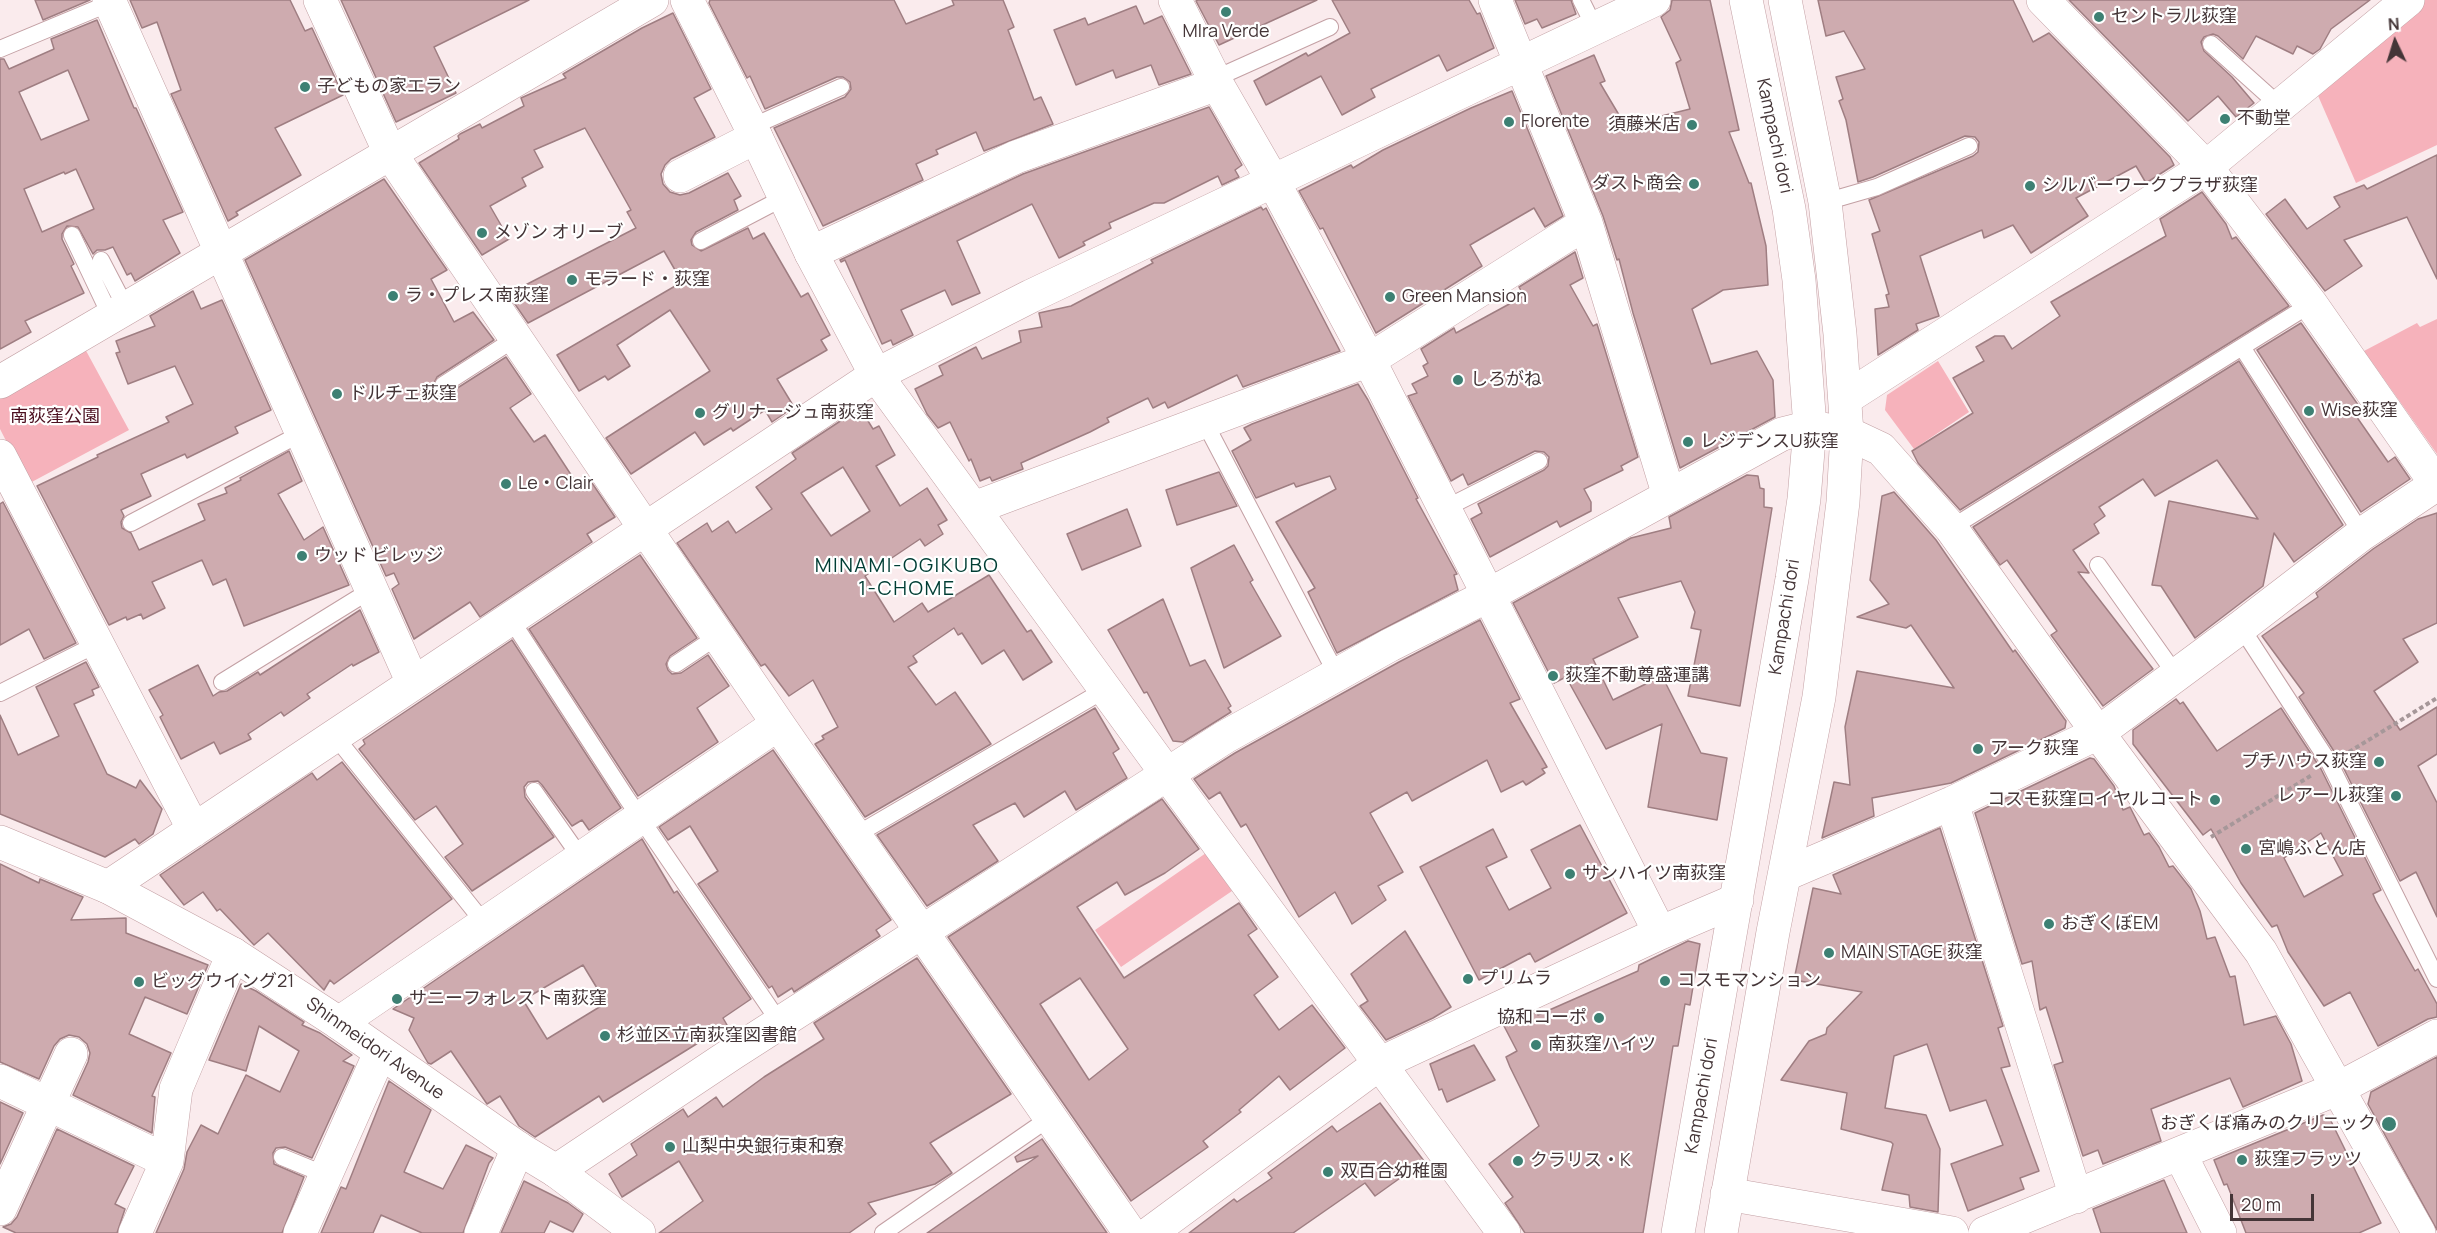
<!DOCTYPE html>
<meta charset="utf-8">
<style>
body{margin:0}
#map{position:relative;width:2437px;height:1233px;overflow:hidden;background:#faebed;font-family:Manrope,sans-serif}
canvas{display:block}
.north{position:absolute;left:2365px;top:12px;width:60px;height:60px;-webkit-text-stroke:4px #fff;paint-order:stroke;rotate:356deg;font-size:16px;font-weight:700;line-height:24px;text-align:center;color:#443537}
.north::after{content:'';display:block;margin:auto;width:21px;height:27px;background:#443537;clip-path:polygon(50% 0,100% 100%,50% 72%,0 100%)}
.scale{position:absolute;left:2230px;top:1194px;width:84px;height:27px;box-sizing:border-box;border:3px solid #443537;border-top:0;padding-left:8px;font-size:18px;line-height:21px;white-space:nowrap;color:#443537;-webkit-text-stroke:4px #fff;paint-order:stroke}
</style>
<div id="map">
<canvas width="2437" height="1233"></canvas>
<div class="north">N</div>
<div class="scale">20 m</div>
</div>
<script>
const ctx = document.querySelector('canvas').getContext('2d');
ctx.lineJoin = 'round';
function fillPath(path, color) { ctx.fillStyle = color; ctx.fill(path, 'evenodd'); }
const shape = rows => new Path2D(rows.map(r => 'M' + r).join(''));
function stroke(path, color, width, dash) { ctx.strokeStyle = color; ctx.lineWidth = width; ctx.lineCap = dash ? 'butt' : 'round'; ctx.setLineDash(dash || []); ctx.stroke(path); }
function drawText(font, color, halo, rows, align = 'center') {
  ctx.font = font + ' Manrope,"Noto Sans JP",sans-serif'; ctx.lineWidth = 4.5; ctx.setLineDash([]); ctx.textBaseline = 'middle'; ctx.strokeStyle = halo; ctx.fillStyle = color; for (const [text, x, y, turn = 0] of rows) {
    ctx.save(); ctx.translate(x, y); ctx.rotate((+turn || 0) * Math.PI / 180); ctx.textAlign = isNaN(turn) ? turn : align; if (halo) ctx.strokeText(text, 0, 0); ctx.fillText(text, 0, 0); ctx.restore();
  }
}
const green = shape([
 [2424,0,2437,0,2437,145,2356,183,2316,91],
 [2437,319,2437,454,2364,351,2417,323,2420,327],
 [84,347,129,430,28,484,0,429,0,393],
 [1938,361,1969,412,1914,449,1885,410,1887,395],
 [1206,853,1232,891,1121,967,1095,930]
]);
const building = shape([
 [35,0,90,0,43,20,35,0],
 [130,0,290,0,305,31,312,28,343,95,275,128,301,175,236,212,238,215,228,221,171,94,181,90,157,22,142,28,130,0],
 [341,0,529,0,434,47,456,93,396,122,341,0],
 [710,0,894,0,906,24,954,5,952,0,1003,0,1014,27,1008,30,1034,100,1041,97,1053,124,984,151,976,132,936,150,938,154,916,164,923,180,823,226,774,128,845,97,851,89,850,82,843,77,837,77,765,109,750,76,747,78,709,3,710,0],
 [1317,0,1219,45,1196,1,1198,0,1317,0],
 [1332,0,1469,0,1477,14,1480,13,1494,48,1447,71,1439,55,1371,89,1375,97,1342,115,1321,76,1266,105,1254,81,1306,53,1308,56,1350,33,1332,0],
 [1515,0,1571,0,1576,14,1542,28,1537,19,1525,24,1515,0],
 [1672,0,1710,0,1739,130,1729,132,1749,183,1751,183,1766,246,1768,285,1723,290,1692,309,1711,364,1757,351,1773,380,1775,417,1680,468,1633,313,1619,259,1617,260,1603,216,1546,76,1594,55,1605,81,1600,83,1625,125,1690,109,1676,63,1681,60,1661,17,1670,10,1672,0],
 [1818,0,2013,0,2033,42,2049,33,2170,157,2174,165,2146,183,2136,166,2076,198,2088,216,2031,253,2013,225,1984,238,1982,230,1920,256,1939,316,1916,324,1918,330,1878,355,1875,309,1889,307,1886,295,1889,294,1872,234,1880,231,1869,200,1973,156,1978,152,1979,142,1975,137,1965,136,1873,177,1858,182,1846,120,1839,101,1843,99,1836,77,1865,69,1844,31,1826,36,1818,0],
 [2069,0,2370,0,2331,29,2320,49,2313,54,2297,46,2293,54,2256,36,2243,59,2218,36,2213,34,2204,37,2201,42,2204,51,2232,77,2254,103,2236,117,2218,96,2188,121,2069,0],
 [1136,6,1144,24,1162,16,1191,74,1159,85,1151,65,1116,78,1113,70,1076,85,1054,30,1085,18,1088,25,1136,6],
 [673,13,711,89,694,98,715,137,671,159,665,165,661,174,663,184,670,192,680,195,689,193,728,173,741,196,734,200,738,210,696,232,691,240,692,245,701,251,748,228,753,239,764,233,801,297,808,293,830,335,821,340,827,350,777,379,794,407,772,422,765,410,733,431,731,428,704,445,695,432,631,474,606,438,710,371,670,310,617,345,630,366,608,380,605,376,579,391,557,355,682,282,664,251,528,323,508,294,636,228,627,212,631,210,585,128,534,150,543,167,522,178,526,186,490,206,509,239,482,255,419,163,459,139,458,136,460,134,480,124,482,128,524,106,521,98,566,78,563,74,642,28,673,13],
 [97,20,134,108,136,108,183,212,163,220,180,253,135,281,131,273,127,275,113,247,105,250,97,250,93,254,78,227,67,226,62,234,62,239,74,264,71,266,84,293,25,321,31,332,0,349,0,59,4,59,9,69,54,49,51,39,97,20],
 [68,70,89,120,41,140,19,92,68,70],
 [76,169,94,209,42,232,24,189,64,172,65,174,76,169],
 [1512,91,1563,216,1545,227,1534,208,1470,245,1482,266,1376,333,1323,228,1320,229,1299,191,1351,165,1353,168,1383,150,1471,108,1512,91],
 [1209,107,1242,165,1235,170,1239,177,1222,185,1218,176,1164,203,1154,203,1109,223,1111,228,1083,242,1085,245,1059,258,1032,204,957,241,980,293,952,305,945,290,901,310,913,335,893,345,891,340,882,344,845,260,841,262,840,260,1023,174,1209,107],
 [2437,155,2437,279,2407,217,2344,240,2362,266,2325,291,2266,214,2285,199,2307,229,2340,207,2334,197,2364,185,2367,189,2437,155],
 [384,179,447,270,431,279,454,322,473,312,494,340,437,377,433,385,435,391,443,395,448,394,506,357,531,394,510,408,534,442,545,435,581,490,592,483,615,517,587,534,592,542,480,617,470,602,414,639,392,589,399,584,394,573,386,576,245,260,384,179],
 [2202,192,2226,224,2232,239,2236,237,2289,306,1960,510,1918,463,1912,451,1973,413,1953,378,1984,361,1976,347,1995,336,2004,336,2012,349,2060,316,2051,302,2166,236,2160,219,2202,192],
 [1261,207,1263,210,1266,208,1340,351,1243,387,1237,375,1168,408,1165,402,1153,408,1148,398,1107,418,1109,422,1090,432,1021,463,1023,469,992,481,990,477,980,481,971,459,969,461,950,422,938,428,927,414,915,389,943,375,939,366,976,347,982,359,1021,342,1019,331,1042,327,1039,313,1071,306,1153,263,1151,260,1261,207],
 [1575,252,1583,278,1570,285,1593,326,1597,324,1638,457,1621,466,1623,470,1584,489,1591,502,1591,511,1560,527,1557,521,1490,557,1471,519,1482,513,1478,504,1544,470,1548,466,1549,457,1544,452,1535,451,1468,485,1463,474,1451,481,1408,396,1417,393,1412,384,1428,376,1423,366,1428,363,1421,349,1454,328,1456,333,1524,296,1519,287,1575,252],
 [193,291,201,309,222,300,271,410,235,427,238,433,187,458,185,454,141,474,151,496,121,510,124,516,121,522,122,528,131,533,139,550,205,520,198,504,227,493,225,488,241,480,240,478,289,451,302,481,278,494,304,540,323,527,349,585,244,626,226,579,213,585,202,560,152,582,165,608,143,619,141,614,127,620,126,617,109,625,37,486,98,457,97,455,169,422,166,417,193,404,175,366,128,384,116,353,120,352,116,341,155,326,150,316,193,291],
 [2301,323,2361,409,2354,413,2388,462,2395,457,2410,479,2361,512,2257,350,2301,323],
 [2239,361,2343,525,2294,562,2274,533,2263,586,2195,638,2161,586,2152,585,2169,501,2258,519,2217,460,2155,496,2143,479,2099,507,2105,516,2094,524,2099,533,2073,550,2089,573,2078,572,2153,669,2103,706,2051,635,2057,631,2007,560,2000,565,1973,527,2239,361],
 [1358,384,1368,400,1418,498,1416,499,1457,574,1454,575,1458,590,1337,653,1308,592,1315,588,1276,522,1336,489,1330,476,1296,487,1294,483,1256,498,1232,451,1251,440,1244,428,1252,424,1358,384],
 [860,408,873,429,879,426,895,455,876,466,900,506,927,488,947,520,938,525,943,534,925,546,920,539,865,576,894,622,922,603,928,612,989,575,1027,632,1031,630,1052,662,1023,680,1004,650,982,664,962,633,958,635,954,628,913,656,917,662,908,667,936,705,955,692,991,744,865,817,815,744,824,739,822,736,838,727,813,680,789,696,765,664,761,666,677,543,707,523,712,532,728,521,736,533,772,509,756,487,796,459,792,453,860,408],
 [843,467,870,511,831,536,801,493,843,467],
 [1219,472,1237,506,1177,525,1166,490,1219,472],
 [1747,475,1758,476,1760,488,1764,489,1764,507,1772,508,1740,706,1688,696,1701,630,1691,628,1695,612,1681,581,1618,598,1638,637,1593,659,1613,700,1662,676,1701,753,1727,758,1717,820,1648,807,1662,724,1606,749,1566,677,1554,683,1513,603,1631,538,1671,528,1669,517,1747,475],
 [1894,492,1936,540,2013,652,2015,650,2066,721,2065,728,1951,783,1872,798,1874,816,1822,838,1834,782,1850,785,1845,727,1857,671,1954,688,1911,625,1906,628,1857,617,1889,604,1870,580,1882,496,1894,492],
 [3,502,76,643,44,659,29,629,0,645,0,504,3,502],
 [1127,509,1141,546,1082,570,1067,534,1127,509],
 [2437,513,2437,623,2403,639,2418,662,2374,691,2400,730,2437,707,2437,754,2418,766,2437,803,2437,917,2416,872,2400,881,2339,759,2299,697,2304,693,2262,636,2318,597,2316,593,2373,549,2418,519,2437,513],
 [1234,545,1253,580,1250,582,1281,636,1224,668,1191,568,1234,545],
 [640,555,697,638,670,656,666,664,668,670,672,674,681,673,708,655,729,686,697,708,718,742,638,796,529,629,640,555],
 [1163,599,1190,666,1205,660,1231,706,1228,708,1231,712,1183,742,1173,741,1147,692,1144,693,1108,630,1163,599],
 [360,610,379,652,353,666,352,664,307,694,310,698,284,716,281,712,248,734,251,739,220,754,214,742,181,759,160,717,163,715,149,690,198,665,213,696,219,692,227,691,258,672,260,675,360,610],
 [1480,620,1520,699,1510,703,1547,767,1542,769,1545,773,1526,785,1523,781,1501,792,1487,760,1412,801,1407,792,1370,813,1403,872,1378,886,1386,900,1352,924,1335,892,1299,917,1246,824,1241,827,1220,792,1209,799,1194,779,1235,753,1399,662,1480,620],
 [512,640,621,808,589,830,582,820,572,826,542,785,538,781,528,782,524,787,525,797,554,837,472,891,445,857,463,844,436,806,415,820,359,749,365,744,363,740,512,640],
 [86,662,99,687,92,690,94,695,74,704,107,774,136,788,140,780,162,809,153,834,139,844,135,839,105,857,0,814,0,715,18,755,59,736,36,687,86,662],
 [2176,699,2180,704,2183,702,2217,751,2281,708,2321,769,2381,890,2373,894,2376,901,2415,971,2418,969,2437,1004,2437,1017,2428,1019,2378,1046,2350,992,2324,1006,2288,952,2277,925,2272,927,2241,883,2211,829,2203,835,2133,744,2133,730,2176,699],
 [2321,833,2343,875,2304,897,2284,858,2321,833],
 [1095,708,1119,749,1113,753,1127,778,1076,810,1065,791,1024,817,1015,803,973,825,998,861,927,906,877,835,1095,708],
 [773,750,891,920,876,930,880,936,794,992,792,988,778,997,772,986,769,988,698,884,718,871,690,826,668,840,659,827,773,750],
 [2090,758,2094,759,2114,786,2123,810,2130,807,2144,835,2149,833,2159,847,2169,867,2173,866,2191,889,2200,911,2207,939,2215,937,2230,977,2235,976,2244,1025,2276,1016,2291,1044,2302,1081,2243,1107,2230,1078,2151,1109,2161,1141,2103,1164,2098,1150,2083,1156,2054,1065,2063,1062,2046,1007,2040,1010,2032,961,2022,964,1975,813,2090,758],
 [342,762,452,899,334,984,330,980,324,990,268,933,254,945,220,909,217,911,203,892,184,905,160,875,312,773,317,780,342,762],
 [1162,799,1199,849,1165,873,1125,895,1117,882,1077,907,1124,978,1239,903,1257,929,1248,935,1278,977,1254,995,1279,1030,1312,1005,1345,1048,1290,1090,1279,1076,1239,1110,1241,1112,1203,1141,1208,1147,1131,1201,948,937,1162,799],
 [1080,978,1128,1049,1089,1080,1040,1004,1080,978],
 [1580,825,1627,913,1535,962,1530,953,1479,980,1420,867,1493,829,1507,857,1486,867,1509,910,1551,888,1531,850,1580,825],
 [1940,828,2003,1026,1998,1028,2010,1066,2001,1068,2039,1171,2020,1178,2024,1189,1968,1211,1951,1164,2003,1145,1986,1100,1950,1111,1927,1044,1894,1056,1885,1108,1926,1115,1940,1149,1938,1212,1910,1207,1909,1195,1882,1190,1893,1144,1891,1142,1841,1129,1847,1093,1781,1080,1809,1041,1826,1034,1827,1028,1862,992,1794,980,1813,888,1841,894,1833,875,1940,828],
 [642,839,674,893,677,891,751,999,723,1018,727,1025,603,1102,599,1096,535,1137,519,1126,500,1096,487,1104,451,1051,431,1064,428,1063,409,1030,414,1018,393,1009,642,839],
 [583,965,606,1003,547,1039,523,1000,583,965],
 [0,864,39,883,40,879,83,897,71,920,126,918,126,933,208,965,187,1014,145,997,129,1034,171,1053,152,1096,155,1097,152,1133,73,1095,88,1062,90,1053,87,1044,79,1037,69,1035,60,1039,54,1046,39,1079,0,1062,0,864],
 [1405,931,1451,1007,1433,1018,1386,1040,1360,1006,1368,1001,1351,974,1405,931],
 [1688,941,1700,944,1690,1005,1685,1004,1678,1046,1673,1046,1643,1233,1525,1233,1505,1203,1513,1197,1489,1164,1539,1126,1510,1067,1506,1057,1517,1051,1504,1026,1537,1012,1538,1015,1638,971,1639,965,1688,941],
 [917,958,1011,1094,930,1143,952,1173,935,1184,868,1203,876,1214,849,1233,659,1233,703,1201,679,1161,622,1197,609,1174,637,1155,631,1144,683,1109,688,1117,716,1097,723,1107,764,1077,824,1039,814,1023,917,958],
 [241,984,256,991,304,1022,302,1025,320,1033,352,1055,343,1061,354,1066,312,1158,285,1147,276,1148,273,1153,274,1164,304,1177,282,1233,156,1233,184,1169,187,1152,201,1125,218,1134,246,1075,280,1092,299,1051,259,1026,246,1071,209,1060,241,984],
 [1474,1045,1495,1080,1447,1102,1442,1089,1439,1090,1430,1064,1474,1045],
 [2437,1057,2437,1230,2368,1104,2371,1092,2437,1057],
 [389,1081,431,1110,404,1172,443,1189,466,1145,493,1158,489,1163,463,1233,422,1233,381,1215,373,1233,321,1233,341,1187,346,1189,389,1081],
 [0,1102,23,1113,0,1164,0,1102],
 [1380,1103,1424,1161,1375,1196,1365,1183,1293,1233,1189,1233,1234,1199,1237,1202,1272,1178,1268,1173,1332,1126,1337,1132,1380,1103],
 [2323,1115,2329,1117,2381,1223,2359,1233,2246,1233,2227,1184,2224,1185,2214,1160,2323,1115],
 [57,1129,134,1166,115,1204,125,1209,117,1233,16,1233,3,1227,11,1224,17,1217,57,1129],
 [1042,1139,1107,1233,927,1233,1038,1156,1017,1162,1015,1157,1042,1139],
 [2164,1180,2187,1233,2101,1233,2093,1209,2164,1180],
 [524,1181,568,1203,583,1214,573,1232,550,1221,544,1233,501,1233,524,1181]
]);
const path = shape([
 [2349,752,2437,698],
 [2211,837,2312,775]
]);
const service = shape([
 [1581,0,1596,30],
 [2211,44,2280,106],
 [0,49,110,3],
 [1214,79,1330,27],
 [751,127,841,87],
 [1825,202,1877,187,1969,146],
 [72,235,111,317],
 [701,241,785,197],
 [101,260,126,308],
 [2242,347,2362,534],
 [443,385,516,338],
 [1205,423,1337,675],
 [1444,509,1539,461],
 [131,523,302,433],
 [1951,528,2311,304],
 [2098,565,2176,675],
 [510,618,626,797,780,1023],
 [2241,627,2330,764,2437,979],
 [676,664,718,636],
 [222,682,371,590],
 [0,693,97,644],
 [334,735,485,924],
 [534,791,581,858],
 [856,835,1106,689],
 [282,1157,326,1175],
 [883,1233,1051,1117]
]);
const minor = shape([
 [109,0,413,683],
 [320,0,390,153,778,724,1130,1233],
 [1175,0,1217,84,1273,181,1369,360,1660,933],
 [1495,0,1586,223,1669,496],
 [2043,0,2206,167,2311,304,2437,485],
 [680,176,756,137],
 [811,253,1016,157,1217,84],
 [0,382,652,0],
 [1846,398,2206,167,2408,0],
 [0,456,194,830],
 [974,508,1369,360,1586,223],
 [1167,774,1504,1233],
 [1952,803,2076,1197],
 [1786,874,1952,803,2098,733,2241,627,2362,534,2437,484],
 [108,887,876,375,1031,296,1654,0],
 [339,1023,778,724],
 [0,1081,167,1161],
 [2180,1154,2220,1233],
 [556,1171,733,1053,1225,737,1390,645,1487,596,1782,434,1810,427],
 [1727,1194,1952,1233],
 [0,1209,71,1054],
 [135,1233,167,1161,176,1089,233,954],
 [300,1233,380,1053],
 [481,1233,518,1148],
 [1150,1233,1379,1064,1660,933,1737,900],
 [1985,1233,2339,1088,2437,1036]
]);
const tertiary = shape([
 [687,0,756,137,811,253,876,375,1167,774],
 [1810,427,1847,433,1881,449,1951,528,2098,733,2261,952,2419,1233],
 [0,842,108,887,233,954,339,1023,518,1148,556,1171,639,1233]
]);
const primary = shape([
 [1678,1233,1792,579,1804,499,1810,427,1799,280,1789,209,1746,0],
 [1721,1233,1773,932,1819,697,1843,502,1847,433,1840,334,1825,202,1785,0]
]);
const markers = [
 [1226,12,6,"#3d8073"],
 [2099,17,6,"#3d8073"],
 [305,87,6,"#3d8073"],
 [2225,119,6,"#3d8073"],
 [1509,122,6,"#3d8073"],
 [1692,125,6,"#3d8073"],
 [1694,184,6,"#3d8073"],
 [2030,186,6,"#3d8073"],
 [482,233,6,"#3d8073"],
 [572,280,6,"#3d8073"],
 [393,296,6,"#3d8073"],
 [1390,297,6,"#3d8073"],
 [1458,380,6,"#3d8073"],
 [337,394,6,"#3d8073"],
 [2309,411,6,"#3d8073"],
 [700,413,6,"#3d8073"],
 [1688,442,6,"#3d8073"],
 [506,484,6,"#3d8073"],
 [302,556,6,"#3d8073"],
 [1553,676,6,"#3d8073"],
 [1978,749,6,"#3d8073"],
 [2379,762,6,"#3d8073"],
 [2396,796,6,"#3d8073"],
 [2215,800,6,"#3d8073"],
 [2246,849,6,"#3d8073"],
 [1570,874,6,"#3d8073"],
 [2049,924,6,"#3d8073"],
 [1829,953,6,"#3d8073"],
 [1468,979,6,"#3d8073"],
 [1665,981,6,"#3d8073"],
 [139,982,6,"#3d8073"],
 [397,999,6,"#3d8073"],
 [1599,1018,6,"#3d8073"],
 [605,1036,6,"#3d8073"],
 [1536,1045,6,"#3d8073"],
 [2389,1124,8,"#3d8073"],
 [670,1147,6,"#3d8073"],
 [2242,1160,6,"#3d8073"],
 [1518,1161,6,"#3d8073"],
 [1328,1172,6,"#3d8073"]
];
const poiNames = [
 ["セントラル荻窪",2111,17],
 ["Mlra Verde",1226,32,"center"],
 ["子どもの家エラン",317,87],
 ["不動堂",2237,119],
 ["Florente",1521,122],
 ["須藤米店",1680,125,"right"],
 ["ダスト商会",1682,184,"right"],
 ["シルバーワークプラザ荻窪",2042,186],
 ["メゾン オリーブ",494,233],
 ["モラード・荻窪",584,280],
 ["ラ・プレス南荻窪",405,296],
 ["Green Mansion",1402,297],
 ["しろがね",1470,380],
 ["ドルチェ荻窪",349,394],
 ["Wise荻窪",2321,411],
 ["グリナージュ南荻窪",712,413],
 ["レジデンスU荻窪",1700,442],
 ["Le・Clair",518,484],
 ["ウッド ビレッジ",314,556],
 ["荻窪不動尊盛運講",1565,676],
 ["アーク荻窪",1990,749],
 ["プチハウス荻窪",2367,762,"right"],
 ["レアール荻窪",2384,796,"right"],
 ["コスモ荻窪ロイヤルコート",2203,800,"right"],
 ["宮嶋ふとん店",2258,849],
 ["サンハイツ南荻窪",1582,874],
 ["おぎくぼEM",2061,924],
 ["MAIN STAGE 荻窪",1841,953],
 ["プリムラ",1480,979],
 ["コスモマンション",1677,981],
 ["ビッグウイング21",151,982],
 ["サニーフォレスト南荻窪",409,999],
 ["協和コーポ",1587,1018,"right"],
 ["杉並区立南荻窪図書館",617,1036],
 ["南荻窪ハイツ",1548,1045],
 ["おぎくぼ痛みのクリニック",2376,1124,"right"],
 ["山梨中央銀行東和寮",682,1147],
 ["荻窪フラッツ",2254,1160],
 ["クラリス・K",1530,1161],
 ["双百合幼稚園",1340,1172]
];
const streetNames = [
 ["Kampachi dori",1774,136,78],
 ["Kampachi dori",1785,617,-81],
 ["Shinmeidori Avenue",375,1049,35],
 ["Kampachi dori",1702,1096,-80]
];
const parkNames = [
 ["南荻窪公園",55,417]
];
const neighbourhoodNames = [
 ["MINAMI-OGIKUBO",907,566],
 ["1-CHOME",907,589]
];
fillPath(green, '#f6b2bb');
fillPath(building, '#ceabaf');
stroke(building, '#9f7e82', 1.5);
stroke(service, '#c3a0a4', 18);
stroke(minor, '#c3a0a4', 34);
stroke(tertiary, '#c3a0a4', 34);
stroke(primary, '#c3a0a4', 34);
stroke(path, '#a69799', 4, [4.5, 3]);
stroke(service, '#fff', 16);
stroke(minor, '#fff', 33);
stroke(tertiary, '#fff', 33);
stroke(primary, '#fff', 33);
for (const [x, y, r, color] of markers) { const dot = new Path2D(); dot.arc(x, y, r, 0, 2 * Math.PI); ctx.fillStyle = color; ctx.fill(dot); stroke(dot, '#fff', 2); }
drawText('18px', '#443537', '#fff', poiNames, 'left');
drawText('18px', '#443537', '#fff', streetNames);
drawText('18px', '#4c1020', '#fff', parkNames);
ctx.letterSpacing = '1.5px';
drawText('20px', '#003d34', '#fff', neighbourhoodNames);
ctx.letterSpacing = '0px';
</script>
